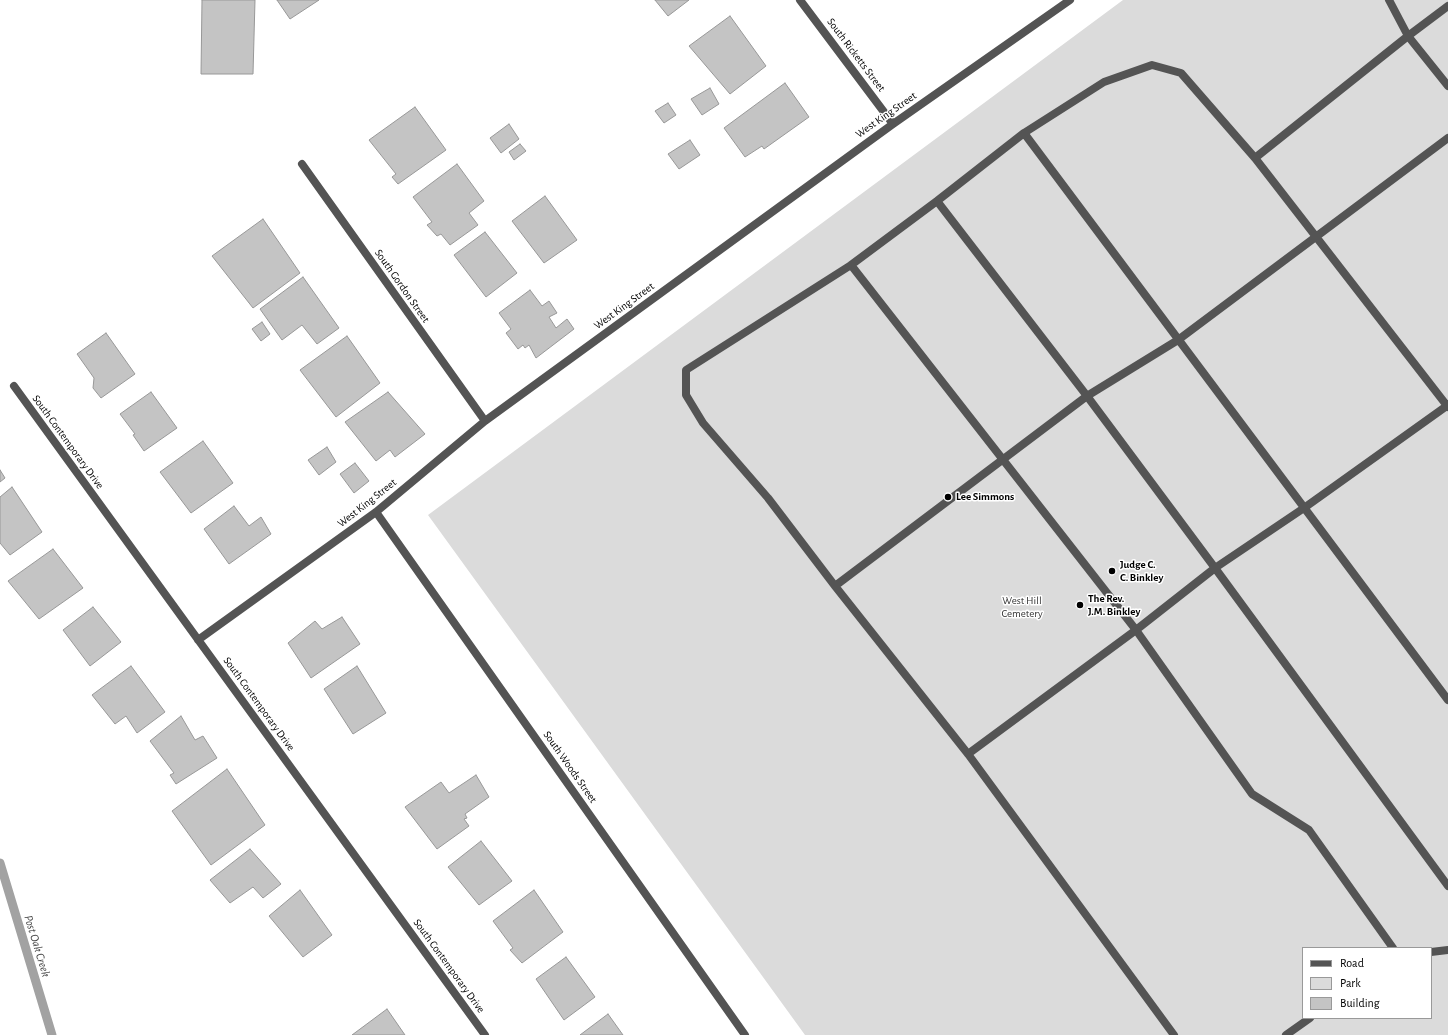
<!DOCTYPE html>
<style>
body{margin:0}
#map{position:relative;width:1448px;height:1035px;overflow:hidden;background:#fff;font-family:"Alegreya Sans",sans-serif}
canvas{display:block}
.legend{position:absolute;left:1302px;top:947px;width:130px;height:72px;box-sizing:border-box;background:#fff;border:1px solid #999;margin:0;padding:5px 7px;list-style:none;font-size:12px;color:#000}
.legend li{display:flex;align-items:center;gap:8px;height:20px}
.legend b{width:20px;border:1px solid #999}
</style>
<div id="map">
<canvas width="1448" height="1035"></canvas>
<ul class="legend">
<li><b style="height:5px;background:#545454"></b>Road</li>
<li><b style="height:11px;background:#dbdbdb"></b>Park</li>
<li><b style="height:11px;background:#c4c4c4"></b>Building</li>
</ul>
</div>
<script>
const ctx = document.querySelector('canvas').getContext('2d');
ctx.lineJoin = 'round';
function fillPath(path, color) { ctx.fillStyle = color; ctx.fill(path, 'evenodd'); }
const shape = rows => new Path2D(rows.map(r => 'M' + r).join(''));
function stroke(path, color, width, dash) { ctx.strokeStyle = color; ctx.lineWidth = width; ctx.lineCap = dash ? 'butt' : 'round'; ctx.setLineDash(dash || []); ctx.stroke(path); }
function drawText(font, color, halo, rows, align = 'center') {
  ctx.font = font + ' "Alegreya Sans",sans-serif'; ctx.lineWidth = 3; ctx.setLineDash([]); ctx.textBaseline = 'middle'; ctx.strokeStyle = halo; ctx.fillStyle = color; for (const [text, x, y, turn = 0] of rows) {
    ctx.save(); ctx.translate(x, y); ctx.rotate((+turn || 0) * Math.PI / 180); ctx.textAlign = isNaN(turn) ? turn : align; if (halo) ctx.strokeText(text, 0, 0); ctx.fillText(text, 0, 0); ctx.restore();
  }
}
const green = shape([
 [1123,0,1448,0,1448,1035,805,1035,428,515],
 [1303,948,1431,948,1431,1018,1303,1018]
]);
const stream = shape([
 [0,863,52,1035]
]);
const building = shape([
 [202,0,255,0,253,74,201,74,202,0],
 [277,0,319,0,290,19,277,0],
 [655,0,689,0,668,16,655,0],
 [730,16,766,66,730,94,689,46,730,16],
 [785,83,809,117,764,149,762,146,745,157,724,128,785,83],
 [710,88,719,104,702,115,691,99,710,88],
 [668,103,676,115,664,123,655,111,668,103],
 [415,107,446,150,398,184,392,177,396,174,369,140,415,107],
 [509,124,519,139,501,153,490,138,509,124],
 [690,140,700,155,679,169,668,154,690,140],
 [520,144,526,151,514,160,509,152,520,144],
 [457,164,484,201,469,213,478,225,450,245,441,234,437,236,427,225,432,222,413,197,457,164],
 [545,196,577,240,544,263,512,221,545,196],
 [263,219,300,273,253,308,212,256,263,219],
 [485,232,517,273,486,297,454,255,485,232],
 [303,277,339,328,317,344,302,325,282,340,260,309,303,277],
 [530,290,542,306,549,301,557,313,549,317,556,328,567,319,574,329,536,358,529,345,525,348,523,345,518,349,506,333,511,329,499,313,530,290],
 [262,322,270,334,261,341,252,329,262,322],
 [106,333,135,374,101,398,93,388,94,378,77,354,106,333],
 [347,336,380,383,336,417,300,370,347,336],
 [151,392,177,428,144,451,133,435,135,434,120,414,151,392],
 [388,392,425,434,395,457,390,450,376,461,345,422,388,392],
 [203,441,233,483,191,513,160,472,203,441],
 [327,447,336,462,319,475,308,460,327,447],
 [355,463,369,481,354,493,340,474,355,463],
 [0,470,5,478,0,482,0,470],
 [12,487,42,532,10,555,0,543,0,497,12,487],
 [234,506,249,526,261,517,271,534,229,564,204,529,234,506],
 [53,549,83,588,39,619,8,581,53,549],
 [93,607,121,642,90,666,63,630,93,607],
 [342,617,360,644,311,678,288,643,315,621,322,629,342,617],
 [131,666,165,712,137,733,126,716,115,724,92,695,131,666],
 [357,666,386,713,353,734,324,689,357,666],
 [181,716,195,740,203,736,217,758,176,784,170,775,174,773,150,741,181,716],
 [227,769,265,825,211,865,172,811,227,769],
 [476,775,489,797,465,814,467,818,464,819,469,826,437,849,405,807,441,782,449,793,476,775],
 [481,841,512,881,479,905,448,867,481,841],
 [250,849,281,884,263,898,253,887,230,903,210,880,250,849],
 [300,890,332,935,303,957,269,916,300,890],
 [534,890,563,932,522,963,510,950,513,948,493,921,534,890],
 [566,957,595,997,564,1020,536,979,566,957],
 [387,1009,405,1035,352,1035,387,1009],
 [608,1014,623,1035,580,1035,608,1014]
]);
const lane = shape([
 [1389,0,1408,36,1448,86],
 [1024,133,1448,700],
 [1255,158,1408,36,1448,6],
 [937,201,1087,396,1215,568,1448,886],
 [851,265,1136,630,1252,794,1309,830,1393,948],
 [835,586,1087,396,1178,340,1448,138],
 [968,754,1136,630,1215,568,1304,508,1448,405],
 [1431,952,1448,950],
 [1174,1035,968,754,835,586,768,498,703,423,686,395,686,370,851,265,937,201,1024,133,1104,82,1152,65,1181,73,1255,158,1448,407],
 [1286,1035,1310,1018]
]);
const street = shape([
 [800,0,893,124],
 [302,164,485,421],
 [14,386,485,1035],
 [376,512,745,1035],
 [198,640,376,512,485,421,893,124,1070,0]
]);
const markers = [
 [948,497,4,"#000"],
 [1112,571,4,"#000"],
 [1080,605,4,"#000"]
];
const streetNames = [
 ["South Ricketts Street",856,55,53],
 ["West King Street",886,115,-35],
 ["South Gordon Street",402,286,55],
 ["West King Street",624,306,-36],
 ["South Contemporary Drive",68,442,54],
 ["West King Street",367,503,-38],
 ["South Contemporary Drive",259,704,54],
 ["South Woods Street",570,767,55],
 ["South Contemporary Drive",449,966,54]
];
const poiNames = [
 ["Lee Simmons",956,497],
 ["Judge C.",1120,565],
 ["C. Binkley",1120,578],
 ["The Rev.",1088,599],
 ["J.M. Binkley",1088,612]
];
const parkNames = [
 ["West Hill",1022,601],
 ["Cemetery",1022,614]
];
const waterNames = [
 ["Post Oak Creek",37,946,73]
];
fillPath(green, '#dbdbdb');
stroke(stream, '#a2a2a2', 9);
fillPath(building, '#c4c4c4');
stroke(building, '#989898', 1);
stroke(lane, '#545454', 8);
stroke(street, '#545454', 8);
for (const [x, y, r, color] of markers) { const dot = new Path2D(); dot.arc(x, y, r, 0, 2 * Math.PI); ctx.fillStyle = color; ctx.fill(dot); stroke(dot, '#fff', 1.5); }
drawText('11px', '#000', '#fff', streetNames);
drawText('bold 11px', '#000', '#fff', poiNames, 'left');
drawText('11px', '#323232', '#fff', parkNames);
drawText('italic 12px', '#434343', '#fff', waterNames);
</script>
